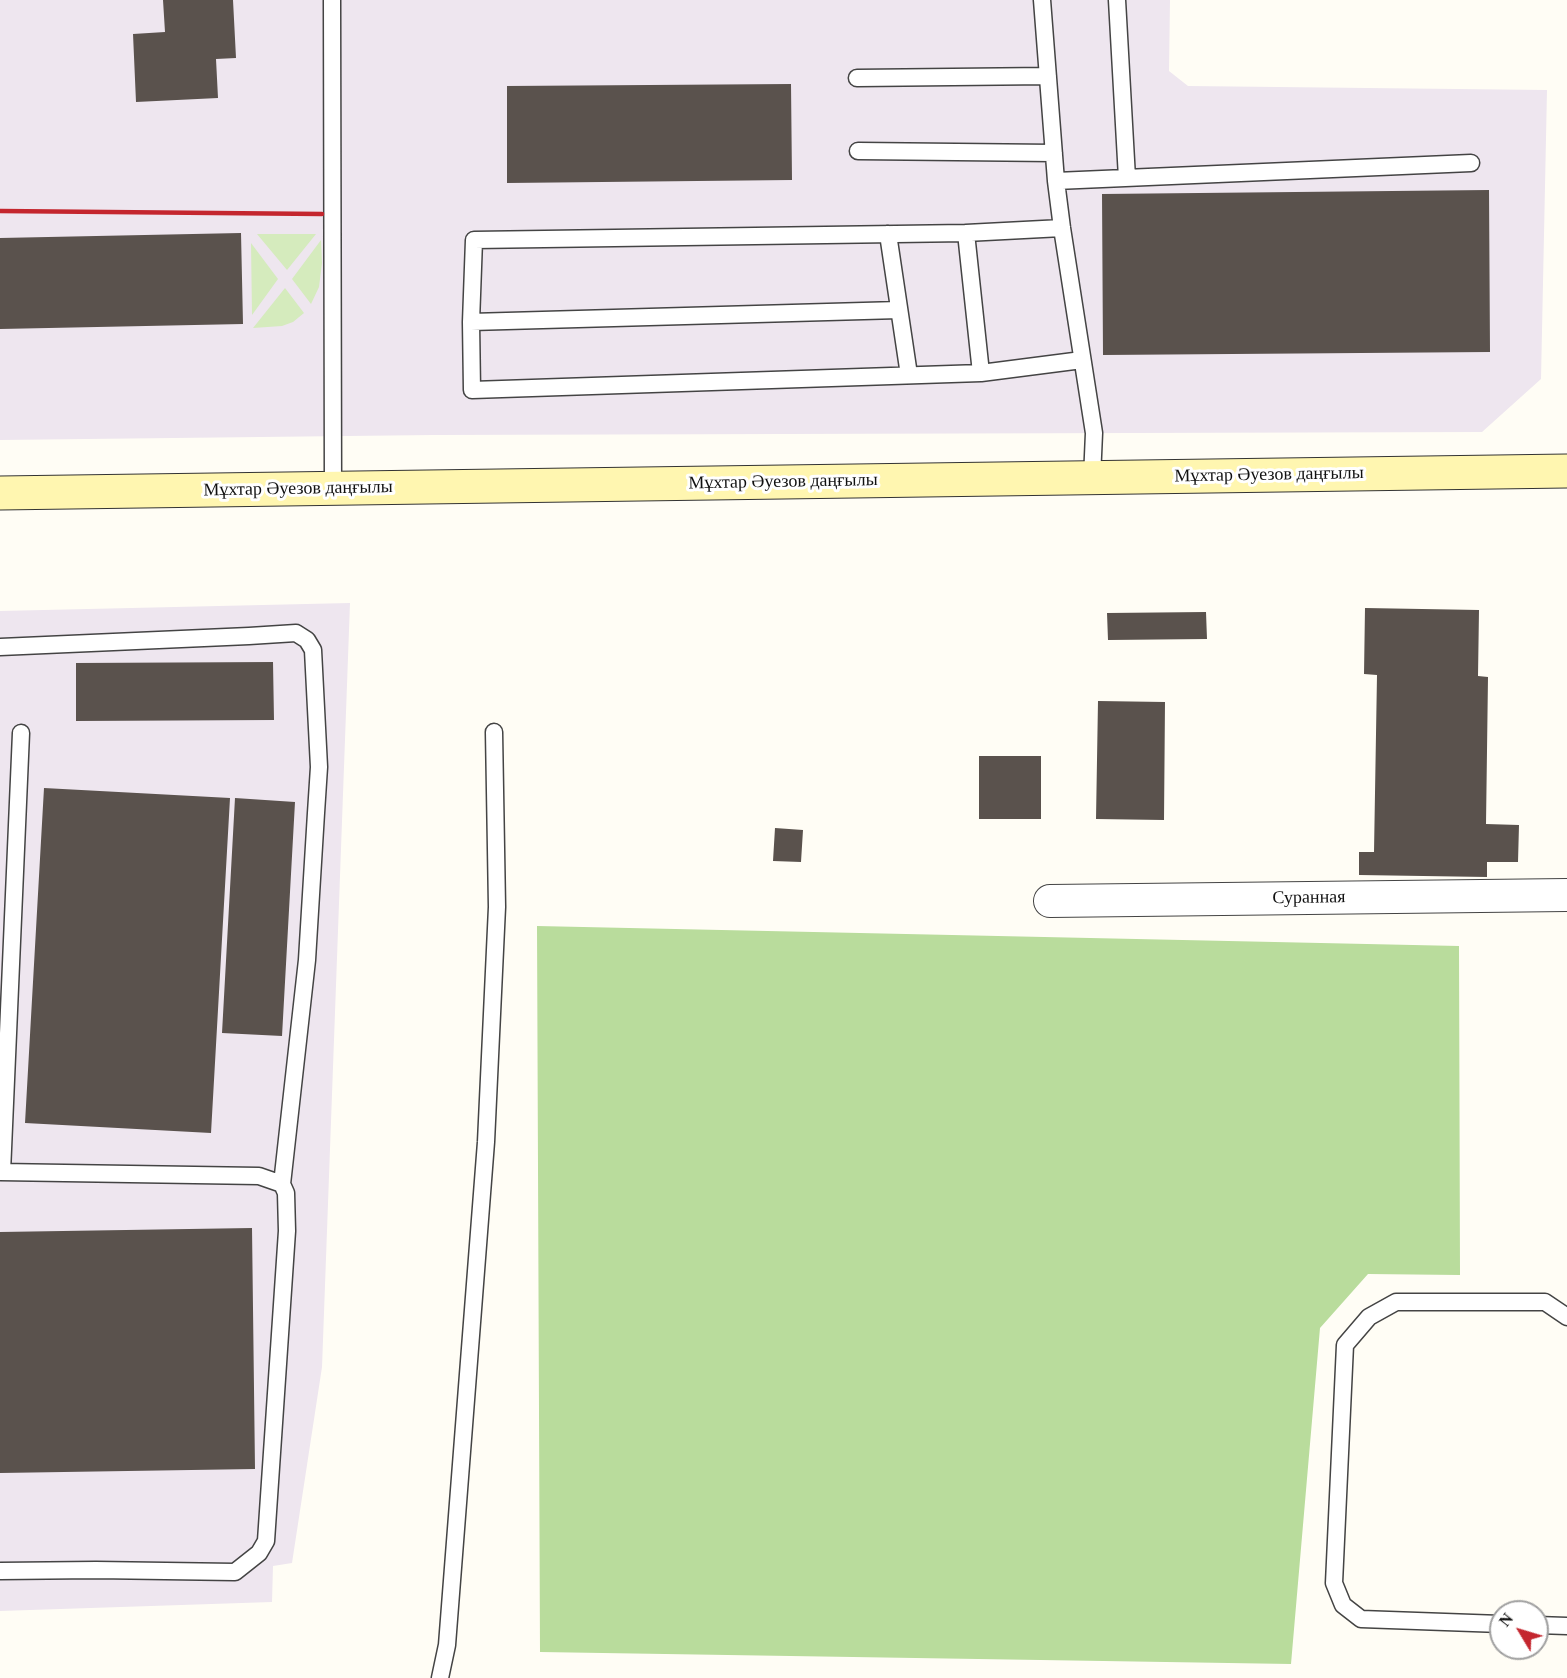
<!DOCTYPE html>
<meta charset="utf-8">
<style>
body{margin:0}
#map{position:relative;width:1567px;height:1678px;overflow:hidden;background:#fffdf5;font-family:Georgia,serif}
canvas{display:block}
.north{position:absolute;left:1489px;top:1600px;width:60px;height:60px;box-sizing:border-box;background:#fff;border:2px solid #a0a0a0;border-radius:50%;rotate:308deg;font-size:16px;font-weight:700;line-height:24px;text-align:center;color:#111}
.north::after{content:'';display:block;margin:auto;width:21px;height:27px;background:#c4262e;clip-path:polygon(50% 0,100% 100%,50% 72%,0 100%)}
</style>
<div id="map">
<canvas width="1567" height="1678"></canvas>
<div class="north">N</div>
</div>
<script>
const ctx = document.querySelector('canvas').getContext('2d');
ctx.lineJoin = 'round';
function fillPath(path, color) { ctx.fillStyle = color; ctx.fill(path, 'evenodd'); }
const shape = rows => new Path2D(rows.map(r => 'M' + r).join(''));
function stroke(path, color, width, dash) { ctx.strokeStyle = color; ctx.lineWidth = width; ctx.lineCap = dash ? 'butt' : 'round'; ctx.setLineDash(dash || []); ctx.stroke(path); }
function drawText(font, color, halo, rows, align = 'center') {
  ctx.font = font + ' Georgia,serif'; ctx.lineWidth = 6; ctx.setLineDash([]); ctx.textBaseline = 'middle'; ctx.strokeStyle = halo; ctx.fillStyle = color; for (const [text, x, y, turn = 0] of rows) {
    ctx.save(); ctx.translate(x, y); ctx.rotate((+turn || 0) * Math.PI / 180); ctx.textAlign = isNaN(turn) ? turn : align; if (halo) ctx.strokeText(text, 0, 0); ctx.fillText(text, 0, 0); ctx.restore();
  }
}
const industrial = shape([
 [0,0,1170,0,1169,71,1188,86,1547,90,1541,379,1482,432,434,435,0,440],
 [350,603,322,1367,292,1563,273,1566,272,1602,0,1611,0,611]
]);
const green = shape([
 [257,234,316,234,287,270],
 [321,240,322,263,319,287,311,304,292,279],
 [251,243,278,279,252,315],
 [285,288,304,313,293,322,282,326,253,328]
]);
const forest = shape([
 [537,926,1459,946,1460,1275,1368,1274,1320,1328,1291,1664,540,1652]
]);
const building = shape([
 [163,0,233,0,236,58,216,59,218,98,136,102,133,34,165,32],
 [791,84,792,180,507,183,507,86],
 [1489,190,1490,352,1103,355,1102,194],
 [241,233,243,324,0,329,0,238],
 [1365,608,1479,610,1478,676,1488,677,1486,824,1519,825,1518,862,1487,862,1487,877,1359,875,1359,852,1374,852,1377,675,1364,674],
 [1206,612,1207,639,1108,640,1107,613],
 [273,662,274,720,76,721,76,663],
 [1098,701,1165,702,1164,820,1096,819],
 [979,756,1041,756,1041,819,979,819],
 [44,788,230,798,211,1133,25,1123],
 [235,798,295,802,282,1036,222,1033],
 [775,828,803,830,801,862,773,861],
 [252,1228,255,1469,0,1473,0,1232]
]);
const service = shape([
 [332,0,333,488],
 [1042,0,1056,181],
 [1117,0,1127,178],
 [857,78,1048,76],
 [858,151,1054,153],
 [966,233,474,240,471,322,472,390,981,373,1082,360],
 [888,234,909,375],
 [471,322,899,310],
 [981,373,966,233,1062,228],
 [1092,478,1094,433,1062,228,1056,181,1471,163],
 [0,647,249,636,296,633,307,640,313,650,319,767,316,813,307,960,282,1184],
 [0,1172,259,1176,282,1184,286,1193,287,1231,266,1541,259,1553,235,1572,96,1570,0,1571],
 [2,1172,21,733],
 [1501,1624,1361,1619,1343,1605,1334,1583,1345,1345,1369,1317,1396,1302,1545,1302,1567,1317],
 [1537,1625,1567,1626],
 [440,1678,447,1645,486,1142,497,907,494,732]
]);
const minor = shape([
 [1050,901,1567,895]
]);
const secondary = shape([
 [0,493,1567,471]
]);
const rail = shape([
 [0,211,322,214]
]);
const streetNames = [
 ["Мұхтар Әуезов даңғылы",1269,475,-1],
 ["Мұхтар Әуезов даңғылы",783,482,-1],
 ["Мұхтар Әуезов даңғылы",298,489,-1],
 ["Суранная",1309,898,-1]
];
fillPath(industrial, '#eee6ef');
fillPath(green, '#d5ebbd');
fillPath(forest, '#b9dc9c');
fillPath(building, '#5a524d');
stroke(service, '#444', 19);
stroke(minor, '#444', 34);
stroke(secondary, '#333', 35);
stroke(service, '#fff', 16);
stroke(minor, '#fff', 32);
stroke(secondary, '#fff6b0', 33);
stroke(rail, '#c4262e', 4.5);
drawText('18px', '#111', '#fff', streetNames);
</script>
